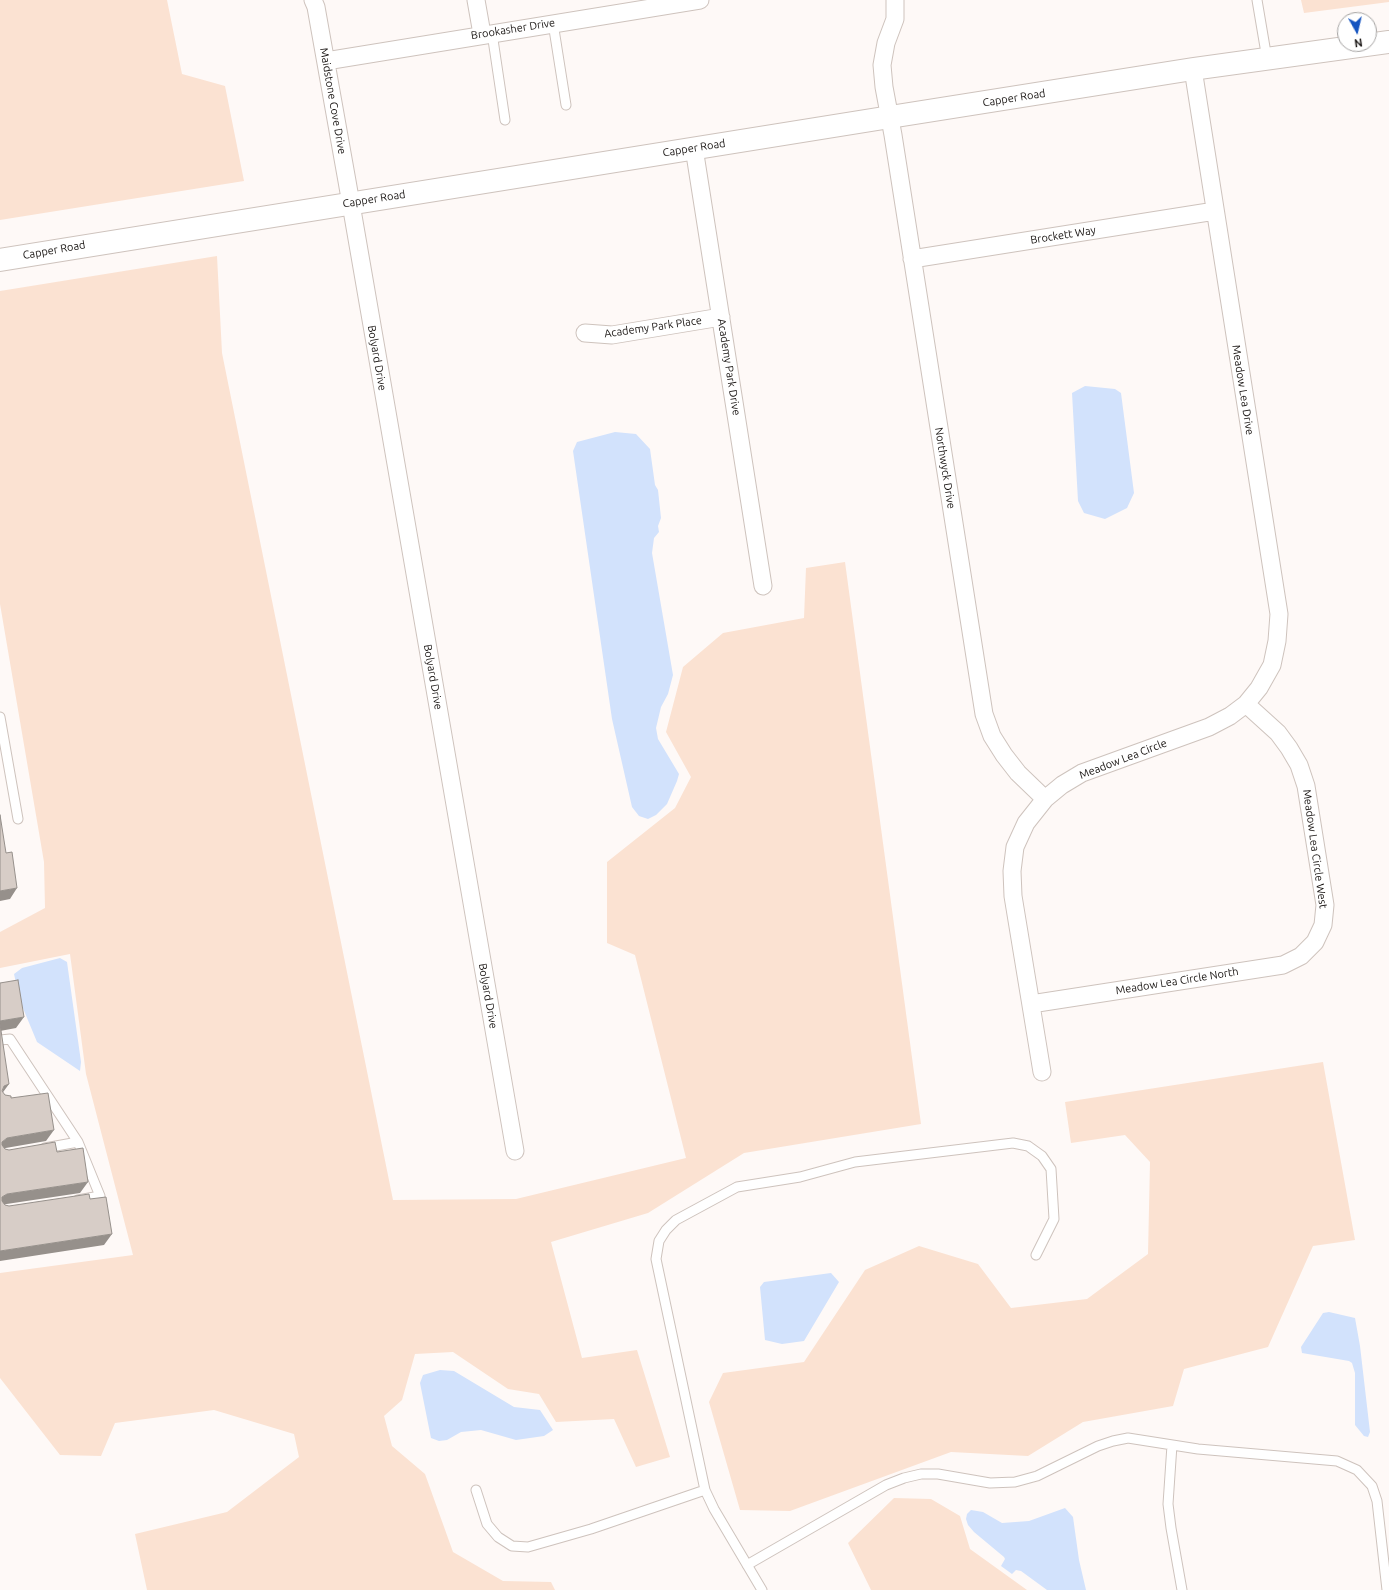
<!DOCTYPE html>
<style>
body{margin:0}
#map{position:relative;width:1389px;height:1590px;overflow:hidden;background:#fef9f7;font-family:Ubuntu,sans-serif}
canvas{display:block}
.north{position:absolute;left:1337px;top:12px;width:40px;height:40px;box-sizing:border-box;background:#fff;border:1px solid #a3a1a0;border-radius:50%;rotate:172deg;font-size:11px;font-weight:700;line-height:16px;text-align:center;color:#181412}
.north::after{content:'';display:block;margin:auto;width:14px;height:18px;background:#1554c0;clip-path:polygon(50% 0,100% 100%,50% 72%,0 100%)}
</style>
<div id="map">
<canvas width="1389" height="1590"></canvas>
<div class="north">N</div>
</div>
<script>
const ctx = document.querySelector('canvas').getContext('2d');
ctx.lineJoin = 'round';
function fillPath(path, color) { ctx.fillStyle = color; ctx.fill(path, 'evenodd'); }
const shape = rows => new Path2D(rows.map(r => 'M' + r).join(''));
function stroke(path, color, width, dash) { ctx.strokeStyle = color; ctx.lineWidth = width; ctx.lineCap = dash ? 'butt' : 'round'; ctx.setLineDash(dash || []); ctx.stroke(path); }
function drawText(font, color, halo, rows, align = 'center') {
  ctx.font = font + ' Ubuntu,sans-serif'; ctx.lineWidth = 3; ctx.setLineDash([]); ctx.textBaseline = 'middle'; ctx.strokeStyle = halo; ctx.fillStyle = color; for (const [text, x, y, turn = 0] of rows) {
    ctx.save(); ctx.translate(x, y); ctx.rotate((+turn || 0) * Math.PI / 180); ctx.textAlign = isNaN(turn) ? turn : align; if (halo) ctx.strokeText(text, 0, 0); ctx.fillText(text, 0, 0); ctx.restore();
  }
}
const green = shape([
 [0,0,167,0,182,74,225,86,244,181,0,220],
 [1301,0,1389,0,1389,2,1304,13],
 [217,256,222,353,393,1200,516,1199,686,1158,635,955,607,943,607,862,675,808,691,777,666,732,683,667,723,633,804,618,806,568,845,562,921,1124,744,1153,648,1213,551,1242,582,1358,637,1350,670,1457,636,1467,614,1419,556,1422,539,1394,508,1389,453,1352,415,1354,402,1400,384,1416,392,1446,425,1474,453,1552,503,1581,551,1582,555,1590,147,1590,135,1534,227,1512,299,1457,294,1434,214,1410,115,1423,101,1456,60,1455,0,1378,0,1273,133,1255,86,1074,70,954,0,968,0,932,45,908,44,862,0,604,0,291],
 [1323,1062,1355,1240,1313,1246,1268,1347,1184,1369,1173,1406,1083,1422,1028,1456,951,1452,790,1511,740,1510,709,1402,723,1373,804,1362,865,1270,919,1246,978,1264,1011,1308,1087,1299,1148,1254,1150,1162,1125,1135,1071,1143,1065,1102],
 [894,1498,931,1499,960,1516,970,1549,1027,1590,871,1590,848,1543]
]);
const water = shape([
 [1085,386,1115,389,1121,393,1134,493,1127,508,1105,519,1084,513,1078,501,1072,393],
 [615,432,636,434,650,449,655,485,658,490,661,518,658,526,659,532,654,538,652,553,673,675,668,694,661,707,656,728,658,739,679,774,677,781,667,804,656,815,648,819,639,816,632,807,612,719,573,451,577,442],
 [60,958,67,962,81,1062,80,1071,37,1042,20,1001,14,974,22,968],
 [831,1273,839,1282,804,1341,782,1344,765,1340,760,1287,764,1282],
 [1329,1312,1355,1318,1360,1346,1370,1432,1368,1437,1364,1436,1355,1425,1355,1373,1352,1363,1349,1361,1302,1353,1301,1347,1323,1313],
 [440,1370,454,1371,514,1407,540,1410,553,1430,544,1436,516,1440,481,1430,461,1432,447,1440,439,1441,431,1438,420,1383,423,1375],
 [1065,1508,1073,1517,1079,1560,1086,1590,1047,1590,1021,1571,1016,1570,1012,1574,1001,1566,1005,1559,1004,1557,974,1532,968,1525,966,1519,967,1514,971,1510,983,1512,1002,1523,1029,1521]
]);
const lane = shape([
 [1257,0,1267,59],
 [553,23,566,105],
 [492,33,505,120],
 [0,717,18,819],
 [0,1040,10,1039,78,1142,100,1196,78,1200],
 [45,1148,78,1142],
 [1172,1445,1168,1504,1171,1528,1182,1590],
 [476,1490,487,1524,498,1537,512,1546,528,1547,591,1529,705,1490,714,1509,762,1590],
 [705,1490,656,1259,659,1241,666,1230,676,1220,737,1187,800,1177,855,1162,1013,1143,1028,1146,1042,1156,1051,1169,1054,1219,1036,1255],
 [747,1565,886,1485,904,1478,921,1474,938,1474,990,1483,1015,1482,1037,1476,1098,1446,1113,1441,1128,1438,1198,1449,1337,1461,1357,1470,1372,1486,1377,1501,1387,1590]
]);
const street = shape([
 [313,0,316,7,347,181,515,1151],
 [476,0,482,34],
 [895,0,895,19,886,43,882,65,884,87,893,135,984,714,992,736,1004,755,1018,773,1045,799],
 [326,61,700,0],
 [694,148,763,586],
 [912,259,1215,211],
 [585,333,612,335,721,317],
 [1031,1004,1283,965,1301,956,1315,942,1323,925,1325,905,1306,786,1299,765,1289,748,1278,733,1246,704],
 [1042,1072,1013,896,1012,871,1015,847,1026,823,1045,799,1062,785,1082,773,1209,727,1230,716,1246,704,1259,688,1272,665,1277,641,1279,614,1193,69]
]);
const secondary = shape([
 [0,260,890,117,1193,69,1389,42]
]);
const shadedWall = shape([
 [17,888,10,899,0,901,0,891],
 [24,1017,16,1028,0,1031,0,1021],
 [9,1084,1,1095,4,1086],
 [54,1130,46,1141,0,1149,2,1142,7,1138],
 [88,1182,80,1193,0,1205,2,1197,7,1194],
 [112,1234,104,1245,0,1261,0,1251]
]);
const building = shape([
 [0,815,6,853,12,852,17,888,0,891,0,815],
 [18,980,24,1017,0,1021,0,983,18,980],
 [0,1024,9,1084,4,1086,2,1091,5,1095,11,1096,11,1098,48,1093,54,1130,7,1138,2,1142,2,1145,5,1149,9,1150,55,1142,57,1152,83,1148,88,1182,7,1194,2,1197,2,1201,5,1205,9,1206,89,1194,90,1199,106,1197,112,1234,0,1251,0,1024]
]);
const streetNames = [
 ["Brookasher Drive",513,29,-9],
 ["Capper Road",1014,98,-9],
 ["Maidstone Cove Drive",333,101,80],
 ["Capper Road",694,148,-9],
 ["Capper Road",374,199,-9],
 ["Brockett Way",1063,235,-9],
 ["Capper Road",54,250,-10],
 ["Academy Park Place",653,327,-8],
 ["Bolyard Drive",377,358,80],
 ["Academy Park Drive",729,367,81],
 ["Meadow Lea Drive",1243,390,81],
 ["Northwyck Drive",945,468,81],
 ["Bolyard Drive",433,677,80],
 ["Meadow Lea Circle",1123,759,-21],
 ["Meadow Lea Circle West",1315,849,82],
 ["Meadow Lea Circle North",1177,981,-9],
 ["Bolyard Drive",488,996,80]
];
fillPath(green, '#fbe2d2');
fillPath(water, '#d2e2fc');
stroke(lane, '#cec3bd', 11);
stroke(street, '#cec3bd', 19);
stroke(secondary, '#cec3bd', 24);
stroke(lane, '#fff', 9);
stroke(street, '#fff', 17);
stroke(secondary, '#fff', 22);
fillPath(shadedWall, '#96908b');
fillPath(building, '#d7cdc7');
stroke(building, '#96908b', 1);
drawText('11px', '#181412', '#fff', streetNames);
</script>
